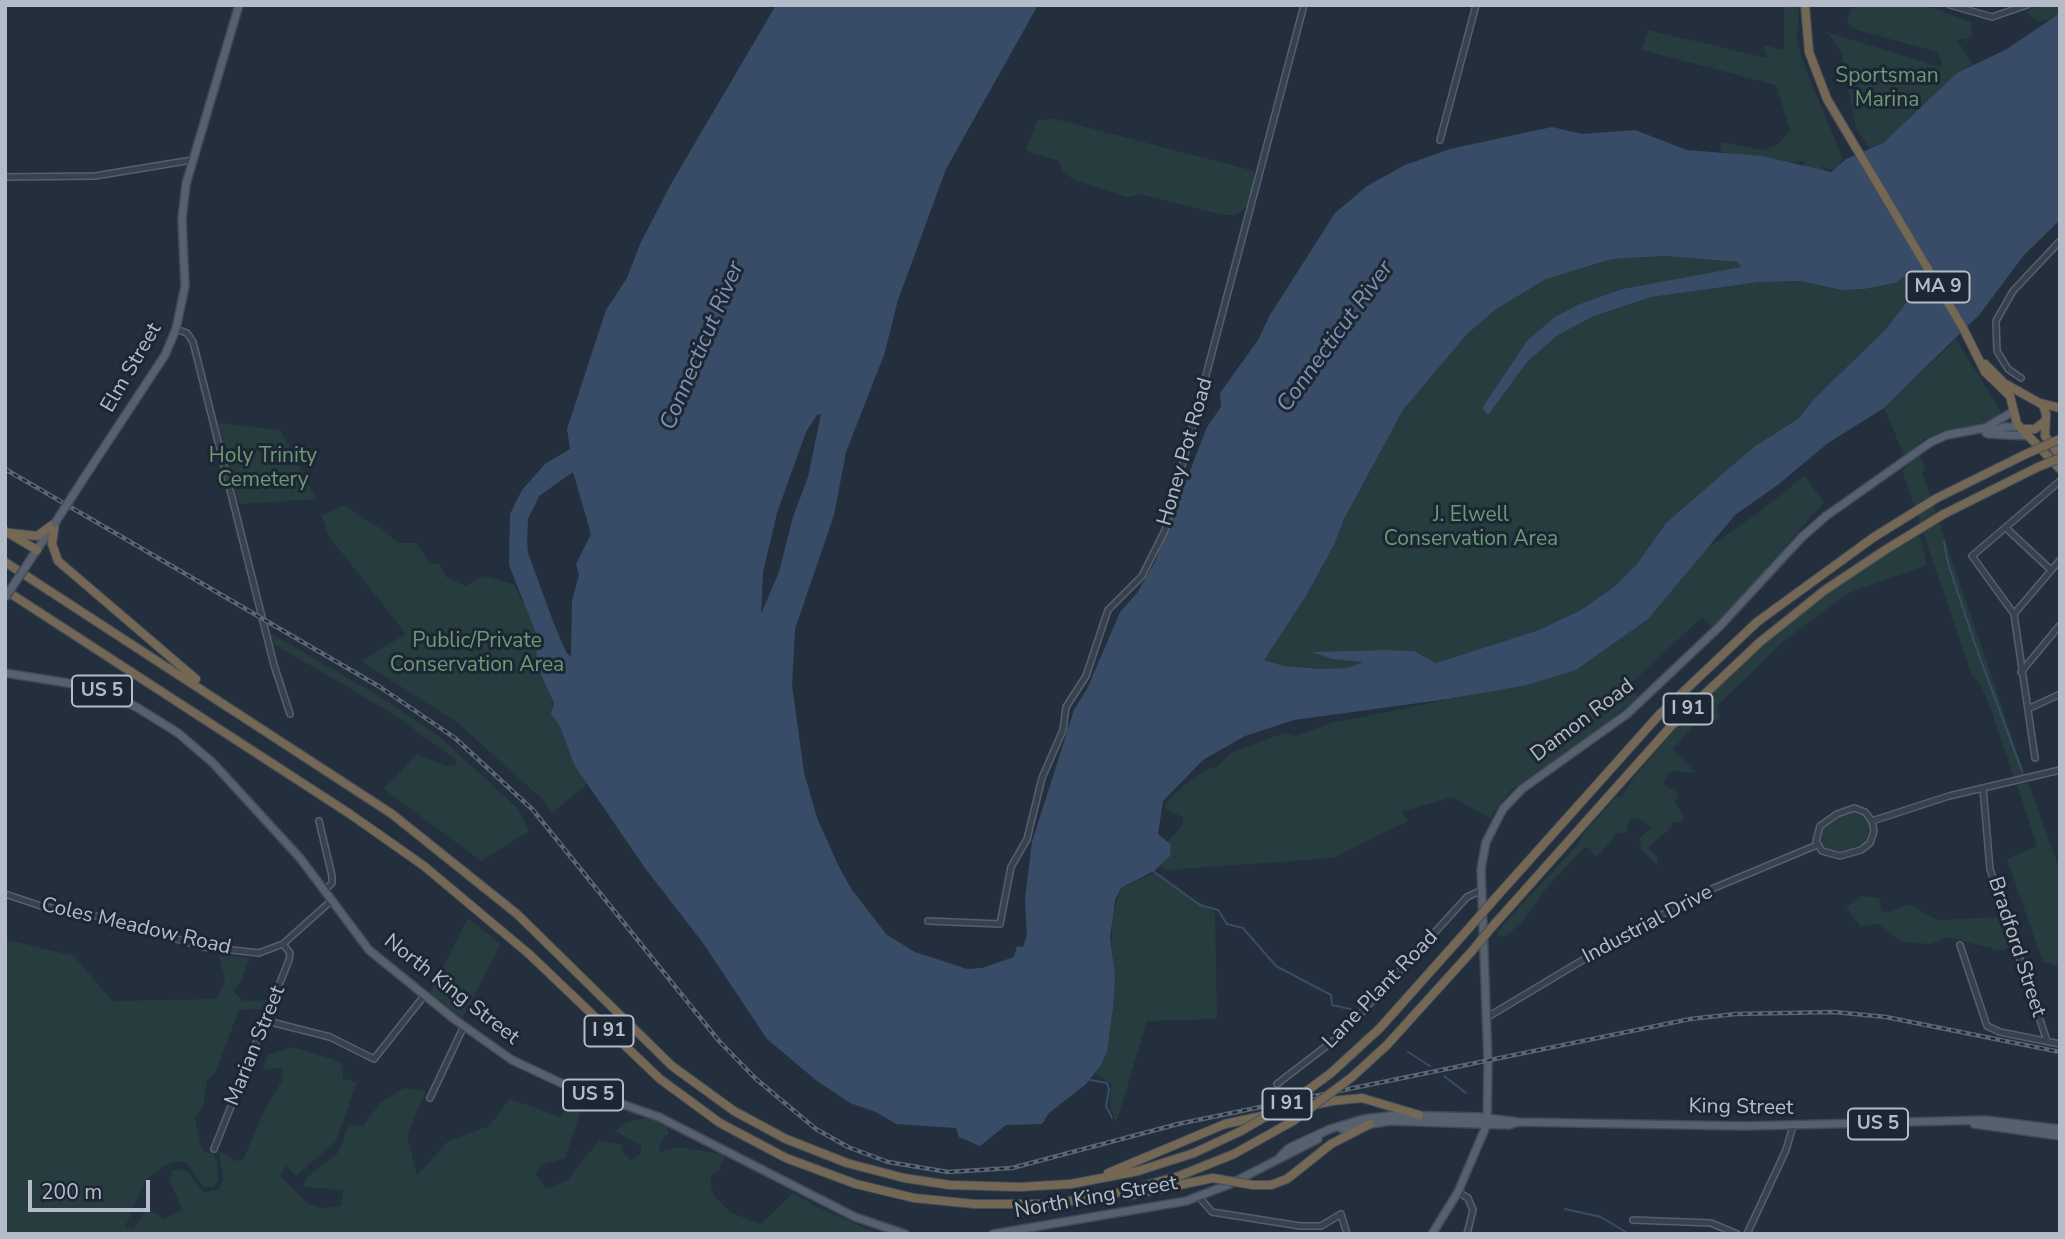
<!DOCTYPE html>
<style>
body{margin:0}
#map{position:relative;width:2065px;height:1239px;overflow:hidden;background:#242f3e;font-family:"Nunito Sans",sans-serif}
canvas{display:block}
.frame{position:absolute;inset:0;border:7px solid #b4bcc9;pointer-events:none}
.scale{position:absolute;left:28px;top:1180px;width:122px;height:32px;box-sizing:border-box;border:4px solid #b4bcc9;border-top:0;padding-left:9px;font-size:21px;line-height:24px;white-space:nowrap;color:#b4bcc9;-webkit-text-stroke:5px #1d2633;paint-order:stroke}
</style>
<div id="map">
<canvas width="2065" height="1239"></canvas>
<div class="frame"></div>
<div class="scale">200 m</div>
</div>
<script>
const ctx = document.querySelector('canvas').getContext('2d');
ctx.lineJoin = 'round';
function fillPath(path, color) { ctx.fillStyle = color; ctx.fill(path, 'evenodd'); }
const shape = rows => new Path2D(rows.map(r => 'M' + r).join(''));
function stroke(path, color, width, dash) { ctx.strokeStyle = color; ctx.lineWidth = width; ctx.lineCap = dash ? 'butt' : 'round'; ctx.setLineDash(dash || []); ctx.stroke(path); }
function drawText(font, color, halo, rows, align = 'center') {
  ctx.font = font + ' "Nunito Sans",sans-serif'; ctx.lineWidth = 6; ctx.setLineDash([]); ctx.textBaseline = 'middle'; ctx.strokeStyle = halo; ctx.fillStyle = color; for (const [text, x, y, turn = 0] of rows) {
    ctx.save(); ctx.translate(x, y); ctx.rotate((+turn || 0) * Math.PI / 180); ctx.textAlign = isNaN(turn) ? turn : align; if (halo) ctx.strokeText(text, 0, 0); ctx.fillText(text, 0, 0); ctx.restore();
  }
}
const green = shape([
 [1784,5,1799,5,1797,40,1804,65,1843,159,1837,167,1830,170,1822,165,1843,228,1828,230,1803,161,1783,163,1721,152,1720,142,1764,150,1778,144,1790,131,1776,85,1642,50,1648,30,1767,58,1763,45,1784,50],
 [1853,5,1925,5,1971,22,1972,37,1957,40,1973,65,1957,73,1883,143,1869,148,1856,128,1841,51,1827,32,1943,68,1938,52,1857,30,1847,22],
 [2039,5,2060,5,2060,13,2054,19,2037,21,2026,12],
 [1051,118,1254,171,1255,180,1246,207,1236,215,1224,215,1139,194,1127,197,1074,180,1063,172,1059,161,1031,153,1026,149,1037,121],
 [1665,256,1739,262,1741,267,1622,289,1580,304,1527,341,1482,408,1488,414,1528,361,1558,335,1594,316,1651,297,1759,282,1800,281,1842,290,1864,289,1895,283,1904,277,1916,275,1920,277,1919,286,1886,329,1814,399,1798,419,1666,523,1637,564,1614,587,1581,610,1539,630,1436,663,1414,651,1385,650,1314,652,1332,659,1365,661,1347,668,1319,669,1284,666,1264,659,1306,596,1334,545,1344,519,1403,410,1467,334,1495,310,1546,279,1612,259],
 [1956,339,2002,413,1977,427,1946,430,1926,438,1904,455,1884,408],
 [218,423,280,430,316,499,239,504],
 [1920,455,1925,469,1922,472,2025,775,2014,778,1989,704,1980,684,1972,676,1902,470],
 [1804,476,1824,502,1751,586,1712,627,1702,617,1628,686,1638,697,1584,741,1511,790,1490,818,1452,797,1401,812,1408,821,1333,858,1167,870,1152,859,1183,825,1183,817,1165,809,1166,802,1188,782,1205,770,1216,767,1231,753,1284,733,1295,736,1332,723,1486,692,1597,650,1631,627,1704,550,1757,514],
 [341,506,348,507,361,518,382,529,398,543,416,543,430,563,440,565,446,577,465,586,484,576,513,584,538,626,554,685,552,709,567,729,591,781,552,813,544,801,458,723,361,661,406,634,328,535,322,516],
 [1919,534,1927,565,1848,593,1785,640,1756,668,1716,707,1720,717,1717,720,1710,719,1695,724,1673,749,1696,773,1674,771,1667,774,1664,784,1679,794,1675,801,1684,818,1682,822,1671,822,1672,827,1648,847,1657,857,1659,867,1642,850,1639,839,1651,827,1640,819,1630,818,1626,833,1617,833,1600,854,1595,856,1589,847,1584,848,1548,886,1522,922,1507,935,1498,937,1497,932,1502,926,1579,843,1584,833,1616,797,1622,797,1635,776,1689,712,1788,624,1844,581],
 [270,633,386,700,439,736,518,809,529,831,481,861,384,789,417,754,447,766,454,766,457,761,395,715,274,644],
 [2028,783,2060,870,2060,967,2043,962,2007,859,2037,846,2017,785],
 [1855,812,1865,816,1870,824,1866,843,1836,855,1824,851,1818,840,1824,824,1846,813],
 [1155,873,1215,913,1217,1019,1147,1021,1116,1123,1110,1106,1111,1084,1094,1073,1103,1061,1108,1046,1114,996,1111,920,1121,888],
 [1862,896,1879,898,1882,911,1890,912,1909,904,1937,920,1998,917,2009,947,2002,951,1947,937,1931,944,1902,942,1877,923,1861,927,1846,908],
 [468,918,501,944,462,1018,430,993],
 [5,939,74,956,112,1001,217,999,225,980,218,954,249,958,242,980,233,991,243,1001,267,1000,263,1009,239,1010,215,1073,207,1080,203,1106,195,1119,202,1150,213,1154,217,1162,218,1181,213,1187,204,1187,187,1163,177,1161,162,1167,146,1180,125,1227,133,1229,147,1208,164,1219,183,1210,170,1182,172,1170,187,1171,203,1192,219,1190,223,1179,219,1151,236,1161,243,1160,266,1107,283,1079,281,1067,263,1070,268,1055,293,1047,341,1062,343,1079,357,1082,336,1141,296,1176,286,1165,280,1176,307,1203,321,1208,341,1206,343,1190,303,1187,306,1178,338,1153,349,1125,363,1126,380,1103,404,1088,426,1091,407,1135,417,1176,447,1142,489,1126,510,1099,560,1117,571,1097,585,1098,565,1158,542,1165,536,1173,546,1189,567,1181,599,1140,622,1145,622,1152,631,1160,641,1154,641,1146,615,1131,626,1122,650,1118,667,1126,668,1134,660,1143,659,1152,682,1147,725,1155,720,1167,722,1169,711,1175,711,1188,715,1197,731,1213,761,1224,793,1193,819,1208,879,1234,5,1234]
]);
const water = shape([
 [776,5,1038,5,946,169,898,300,884,355,846,452,834,515,795,629,792,685,804,772,817,818,838,865,852,890,887,935,915,952,967,969,982,968,1014,957,1017,946,1023,947,1027,935,1025,899,1032,842,1074,710,1087,689,1120,612,1137,593,1155,562,1207,427,1221,407,1220,393,1258,340,1270,315,1335,213,1367,186,1405,165,1450,149,1552,127,1582,134,1635,130,1687,150,1762,156,1831,172,1846,159,1883,143,1957,73,2007,49,2060,13,2060,220,2024,255,1980,314,1884,408,1828,443,1779,484,1735,515,1648,619,1576,670,1527,685,1448,699,1294,720,1245,736,1203,760,1163,801,1158,834,1171,845,1170,856,1154,871,1121,888,1115,900,1110,937,1115,977,1113,1008,1107,1052,1101,1065,1086,1084,1049,1113,1042,1124,1006,1125,980,1146,959,1137,956,1128,896,1124,876,1112,850,1103,817,1081,767,1039,703,943,645,868,575,766,559,724,551,714,554,703,537,666,536,633,509,565,510,514,522,490,545,464,570,449,567,429,606,310,627,278,640,244,671,184],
 [1665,256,1738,262,1741,267,1622,289,1580,304,1555,317,1527,341,1482,408,1488,415,1528,361,1558,335,1594,316,1651,297,1759,282,1800,281,1842,290,1864,289,1895,283,1904,277,1916,275,1920,277,1919,286,1886,329,1814,399,1798,419,1754,447,1666,523,1637,564,1614,587,1581,610,1539,630,1436,663,1414,651,1385,650,1312,652,1332,659,1363,662,1347,668,1319,669,1284,666,1264,660,1306,596,1334,545,1344,519,1403,410,1467,334,1495,310,1546,279,1612,259],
 [821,414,808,477,793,517,779,572,761,614,763,572,777,513,806,432,817,415],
 [573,472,591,534,576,564,579,575,572,601,571,657,566,652,554,624,528,553,527,541,528,519,539,496]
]);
const stream = shape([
 [1944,542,1948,563,1976,647,2022,771],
 [1153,871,1200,905,1218,910,1227,924,1243,928,1276,966,1331,995,1332,1005,1354,1010],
 [1408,1052,1430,1066],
 [1444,1076,1466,1093],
 [1090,1080,1107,1083,1109,1090,1106,1106,1112,1118],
 [1565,1209,1601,1217,1629,1234]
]);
const minor = shape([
 [1950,5,1992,17,2027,5],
 [1440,140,1476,5],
 [5,177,95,176,192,160],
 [176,329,187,333,193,342,274,665,290,714],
 [2021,378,2008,369,1997,351,1996,321,2013,291,2060,241],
 [2006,528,2051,570],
 [2014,614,2060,560],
 [2021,672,2060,625],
 [2028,709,2060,694],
 [2035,758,2014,614,1972,556,2060,481],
 [1983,788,1990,869,2047,1041],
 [1854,808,1865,812,1872,821,1874,831,1870,843,1861,850,1840,856,1822,851,1816,841,1820,826,1837,814,1854,808],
 [319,821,332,876,332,883,326,889],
 [1872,821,1949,796,2060,770],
 [5,894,41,906,108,918,203,947,259,953,283,944,332,900],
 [928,921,1000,924,1011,867,1027,839,1042,778,1063,730,1066,707,1086,676,1108,610,1142,576,1165,530,1304,5],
 [1960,945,1987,1026,2000,1032,2060,1044],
 [1486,1018,1638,927,1714,888,1817,845],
 [267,1021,330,1037,374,1059,424,996],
 [1277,1084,1342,1034,1467,897,1480,891],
 [430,1098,464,1026],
 [214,1149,289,960,290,953,283,944],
 [1458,1192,1468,1198,1473,1210,1467,1234],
 [1199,1197,1212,1212,1300,1226,1321,1226,1341,1214,1347,1234],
 [1633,1220,1711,1223,1737,1234],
 [1747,1234,1786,1150,1793,1126]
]);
const major = shape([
 [1986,433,2004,427,2020,427],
 [1988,434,2029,436],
 [84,478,165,355,176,329,185,286,182,219,186,184,239,5],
 [32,557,53,526],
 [5,673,68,683,107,693,138,708,178,733,213,763,300,858,369,950,454,1019,512,1060,561,1083,659,1117,855,1217,905,1234],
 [1974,1124,2060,1136],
 [1342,1129,1390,1121,1509,1125,1518,1122],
 [1280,1157,1289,1148,1330,1129,1363,1119,1397,1115,1480,1117,1518,1122,1745,1126,1986,1120,2060,1129],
 [993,1234,1186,1201,1230,1184,1318,1139],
 [1432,1234,1458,1192,1487,1124,1488,1063,1481,869,1486,842,1503,809,1522,789,1627,714,1719,627,1802,537,1826,516,1931,442,1947,435,1985,428,2014,411]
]);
const highway = shape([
 [1805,5,1809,52,1827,99,1963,328,1985,372,2010,396,2017,424,2060,469],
 [1985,364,2004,383,2043,405,2046,414,2045,436,2060,456],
 [2040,403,2060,408],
 [2022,429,2035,429,2045,421],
 [55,523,52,544,58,561,196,679],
 [5,531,37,550],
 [10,533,37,536,55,523],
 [5,562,392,814,517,914,672,1066,734,1111,786,1139,847,1163,904,1178,950,1185,1019,1187,1071,1184,1138,1171,1194,1153,1241,1131],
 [5,590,350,814,424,866,529,954,660,1079,720,1123,786,1158,856,1184,914,1198,974,1204,1048,1204,1107,1196,1179,1176,1234,1154,1293,1121],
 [1491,903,1659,715,1757,622,1874,537,1937,498,2026,454],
 [1492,927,1672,725,1760,642,1825,590,1885,550,1944,514,2038,467],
 [1331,1073,1380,1028,1470,927],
 [1352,1077,1387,1045,1472,951],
 [1108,1173,1225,1124,1332,1101,1362,1098,1419,1115],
 [1253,1185,1271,1185,1287,1179,1331,1144,1370,1124],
 [1126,1196,1213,1178]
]);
const rail = shape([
 [5,469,380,687,455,738,533,810,719,1041,756,1079,816,1129,848,1147,888,1162,948,1172,1012,1168,1178,1124,1690,1019,1736,1014,1834,1012,1886,1017,2060,1052]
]);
const majorBridge = shape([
 [55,523,84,478],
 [5,598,32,557]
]);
const highwayBridge = shape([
 [2026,454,2060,439],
 [2038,467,2060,458],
 [1470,927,1491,903],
 [1472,951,1492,927],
 [1293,1121,1352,1077],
 [1241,1131,1296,1099,1331,1073],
 [1213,1178,1253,1185]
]);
const shields = [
 [1938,287,63],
 [102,691,60],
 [1688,709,49],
 [609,1031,49],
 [593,1095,60],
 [1287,1104,49],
 [1878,1124,60]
];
const shieldNames = [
 ["MA 9",1938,287],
 ["US 5",102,691],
 ["I 91",1688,709],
 ["I 91",609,1031],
 ["US 5",593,1095],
 ["I 91",1287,1104],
 ["US 5",1878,1124]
];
const parkNames = [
 ["Sportsman",1887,77],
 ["Marina",1887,101],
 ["Holy Trinity",263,457],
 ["Cemetery",263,481],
 ["J. Elwell",1471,516],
 ["Conservation Area",1471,540],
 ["Public/Private",477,642],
 ["Conservation Area",477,666]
];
const streetNames = [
 ["Elm Street",132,368,-60],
 ["Honey Pot Road",1186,452,-74],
 ["Damon Road",1583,721,-37],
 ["Industrial Drive",1648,925,-28],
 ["Coles Meadow Road",136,927,13],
 ["Bradford Street",2016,947,72],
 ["North King Street",451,990,38],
 ["Lane Plant Road",1381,990,-46],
 ["Marian Street",256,1046,-68],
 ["King Street",1741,1108,1],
 ["North King Street",1096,1198,-10]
];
const waterNames = [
 ["Connecticut River",1336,337,-54],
 ["Connecticut River",703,346,-67]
];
fillPath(green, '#263c3f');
fillPath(water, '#394c67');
stroke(stream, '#394c67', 2);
stroke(minor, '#565f6c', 8);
stroke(major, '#414a57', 10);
stroke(highway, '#434c59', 10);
stroke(minor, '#38414e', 5);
stroke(major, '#56606e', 7);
stroke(highway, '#746855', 8);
stroke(rail, '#5a6575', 4.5);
stroke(rail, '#1d2633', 2, [5]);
stroke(majorBridge, '#414a57', 10, []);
stroke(highwayBridge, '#434c59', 10, []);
stroke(majorBridge, '#56606e', 7);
stroke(highwayBridge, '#746855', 8);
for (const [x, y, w] of shields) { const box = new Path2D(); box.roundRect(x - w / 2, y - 15.5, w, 31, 5); ctx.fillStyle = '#1d2633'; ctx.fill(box); stroke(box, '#b4bcc9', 2); }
drawText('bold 19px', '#b4bcc9', null, shieldNames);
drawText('21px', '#6b9a76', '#1d2633', parkNames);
drawText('21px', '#b4bcc9', '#1d2633', streetNames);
drawText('italic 23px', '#7c92b1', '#1d2633', waterNames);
</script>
